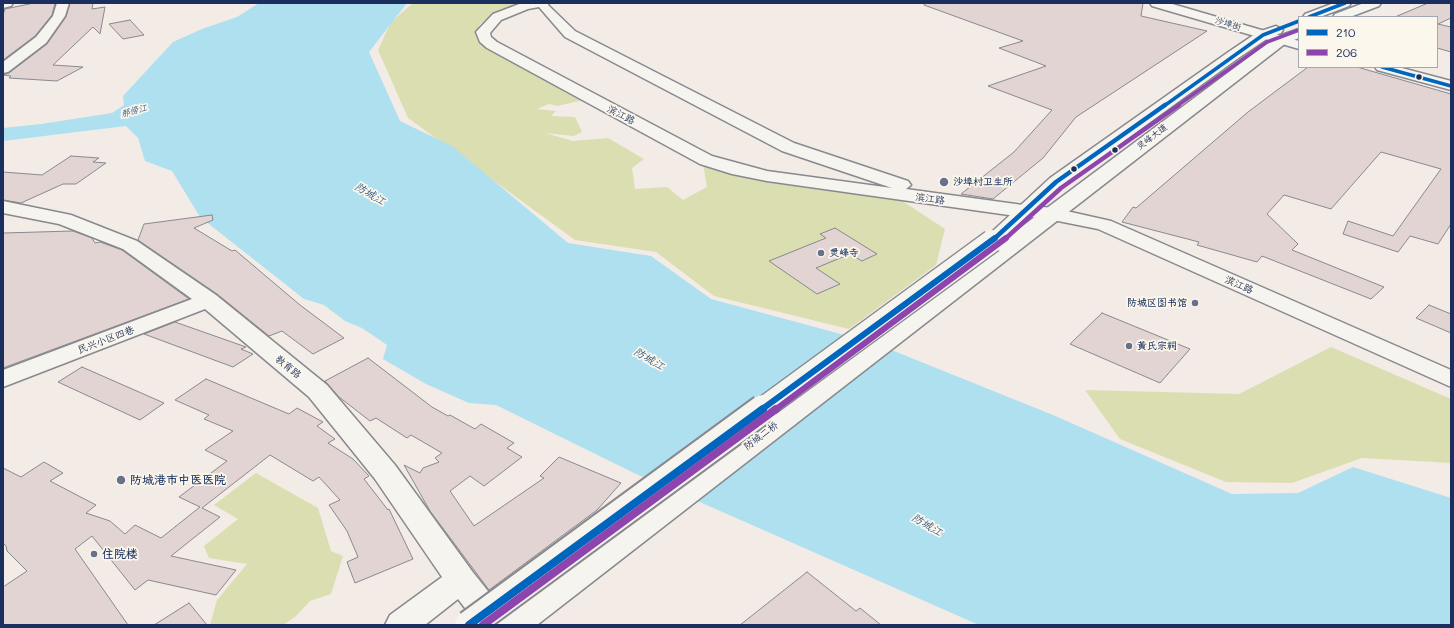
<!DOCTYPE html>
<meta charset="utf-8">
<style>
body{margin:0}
#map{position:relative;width:1454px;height:628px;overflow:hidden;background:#f3ebe6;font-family:Mali,sans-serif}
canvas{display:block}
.frame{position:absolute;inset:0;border:4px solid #1b2f5e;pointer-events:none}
.legend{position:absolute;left:1298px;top:16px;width:140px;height:52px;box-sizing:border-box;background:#fbf7ec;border:1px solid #a1a7b3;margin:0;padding:5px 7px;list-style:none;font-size:12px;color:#1b2f5e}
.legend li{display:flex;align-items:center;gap:8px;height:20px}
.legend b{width:20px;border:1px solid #a1a7b3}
</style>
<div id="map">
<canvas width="1454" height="628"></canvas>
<div class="frame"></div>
<ul class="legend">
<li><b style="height:5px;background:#0065bd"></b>210</li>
<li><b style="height:5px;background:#8e44ad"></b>206</li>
</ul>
</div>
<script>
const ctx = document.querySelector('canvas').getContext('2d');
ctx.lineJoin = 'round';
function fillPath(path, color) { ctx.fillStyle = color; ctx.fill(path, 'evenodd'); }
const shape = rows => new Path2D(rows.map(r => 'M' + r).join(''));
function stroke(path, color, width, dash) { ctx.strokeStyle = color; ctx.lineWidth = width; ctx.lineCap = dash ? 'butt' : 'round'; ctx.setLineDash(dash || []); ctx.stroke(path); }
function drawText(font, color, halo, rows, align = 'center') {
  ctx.font = font + ' Mali,"LXGW WenKai TC",sans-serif'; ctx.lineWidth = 3.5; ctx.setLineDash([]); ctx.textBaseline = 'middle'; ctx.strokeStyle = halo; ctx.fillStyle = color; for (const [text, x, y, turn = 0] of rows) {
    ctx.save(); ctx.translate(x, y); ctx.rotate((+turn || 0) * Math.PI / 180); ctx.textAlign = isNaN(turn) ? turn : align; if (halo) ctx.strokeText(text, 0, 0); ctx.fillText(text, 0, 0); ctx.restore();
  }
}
const green = shape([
 [413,3,532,3,496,15,480,24,477,36,484,46,584,100,557,106,549,104,537,109,556,111,551,116,575,117,582,132,574,136,545,133,573,141,608,138,644,159,632,168,635,189,667,187,683,200,707,187,703,164,748,177,898,198,945,229,936,265,849,329,714,296,656,252,575,240,408,118,378,50,391,22],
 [1331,347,1451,399,1451,463,1362,458,1292,483,1226,482,1120,439,1085,390,1239,394],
 [256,473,318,508,331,551,343,556,331,594,310,601,295,617,283,625,210,625,217,600,247,564,209,558,204,546,238,519,214,505]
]);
const water = shape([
 [259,3,407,3,369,52,400,121,452,146,568,243,651,256,711,299,874,343,1053,415,1232,494,1298,493,1353,467,1451,498,1451,625,979,625,634,473,496,405,469,403,426,384,383,359,387,345,362,328,345,321,324,305,304,299,200,217,172,171,145,161,138,138,126,126,3,141,3,128,41,124,112,113,124,105,123,96,173,42,202,29,237,17]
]);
const building = shape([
 [34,3,55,3,52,15,35,36,3,60,3,15,5,9,34,3],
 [70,3,93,3,92,9,105,7,100,34,93,27,53,65,83,67,57,81,9,78,11,76,3,75,9,73,47,44,66,17,70,3],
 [924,3,1143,3,1141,16,1207,31,1076,117,1043,158,993,199,961,194,1014,152,1052,110,988,86,1046,66,999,48,1023,41,924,5,924,3],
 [1428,3,1451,3,1451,18,1438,24,1451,27,1451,52,1437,48,1437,17,1395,17,1428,3],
 [130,20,144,35,123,39,109,24,130,20],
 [1308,67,1357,67,1451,94,1451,224,1438,244,1410,236,1398,252,1343,234,1348,221,1393,236,1441,169,1381,152,1331,209,1284,195,1267,214,1298,244,1292,250,1384,287,1371,299,1262,256,1257,262,1197,245,1199,242,1122,222,1133,207,1136,208,1248,112,1308,67],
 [71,156,99,158,93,162,106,163,76,184,63,184,21,203,3,200,3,172,42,175,71,156],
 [212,215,213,220,194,228,232,251,235,250,300,305,344,338,313,354,282,331,269,336,217,294,138,240,144,224,212,215],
 [835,228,877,254,862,261,850,254,816,268,840,284,817,294,769,261,826,238,820,234,835,228],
 [73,231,92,238,95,243,100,242,122,250,189,299,3,368,3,233,73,231],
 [1429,305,1451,314,1451,333,1416,318,1429,305],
 [1102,313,1190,349,1160,383,1070,344,1102,313],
 [175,322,246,347,241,349,253,354,233,367,144,334,175,322],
 [368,358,432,407,448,416,450,415,475,429,481,424,514,443,507,448,522,457,484,486,470,476,450,491,474,526,544,478,540,476,559,457,621,483,597,510,489,590,430,511,404,465,420,473,423,468,439,462,435,458,442,453,411,435,407,438,376,418,370,421,339,397,325,381,368,358],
 [82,367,164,403,140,420,58,382,82,367],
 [206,379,289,414,297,408,323,422,317,426,335,439,328,443,353,459,369,476,364,479,388,510,389,509,413,559,355,583,347,562,358,557,347,531,329,505,340,500,319,477,313,481,270,455,202,508,220,517,171,556,236,570,216,595,148,580,135,590,92,536,75,549,128,625,3,625,3,587,27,571,7,551,6,546,3,543,3,468,21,477,44,462,63,473,50,481,96,505,86,513,110,521,125,534,135,525,161,538,200,507,179,497,227,461,205,450,233,431,204,419,209,415,175,400,206,379],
 [807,572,856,611,860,608,881,625,740,625,807,572],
 [189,603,207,625,154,625,189,603]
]);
const street = shape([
 [57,3,69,3,65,16,46,43,8,72,3,73,3,62,36,37,53,16,57,3],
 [522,3,549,3,548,5,575,31,794,143,908,181,911,185,906,189,1023,205,1030,207,1032,211,1030,215,1023,217,767,181,732,174,700,164,487,48,480,42,476,32,493,14,522,3],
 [539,7,565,37,782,151,892,188,767,171,712,156,497,42,491,37,490,33,501,20,528,9,539,7],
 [1150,3,1169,3,1299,41,1299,49,1152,6,1150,3],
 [1375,67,1398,67,1451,81,1451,90,1377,70,1375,67],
 [3,201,71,215,137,241,216,295,327,385,395,465,472,571,507,615,512,625,478,625,458,599,425,625,385,625,390,615,442,577,375,479,309,397,205,309,3,387,3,370,192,299,123,249,59,224,3,213,3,201]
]);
const secondary = shape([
 [3,3,13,3,11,6,3,8,3,3],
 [1023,205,1053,208,1111,221,1451,370,1451,387,1098,229,1053,220,1016,215,1014,211,1016,207,1023,205]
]);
const primary = shape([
 [1334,3,1351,3,1349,6,1320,17,1303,17,1305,14,1334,3],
 [1364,3,1381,3,1379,6,1350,17,1333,17,1335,14,1364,3],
 [1276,26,1283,30,1281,33,1268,38,1237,59,1062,186,1004,240,1276,37,1299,29,1299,38,1286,43,537,625,497,625,502,615,997,246,992,247,985,245,982,241,1050,178,1227,53,1258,32,1276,26]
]);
const primaryBridgeFar1 = shape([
 [761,410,992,241]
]);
const primaryBridge = shape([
 [469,625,763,409]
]);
const bus1Far3 = shape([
 [1309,17,1345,3],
 [1382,67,1451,86],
 [1164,106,1263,35,1299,21]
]);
const bus1Far2 = shape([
 [994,239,1056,182,1165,105]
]);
const bus1Far1 = shape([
 [761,410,995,238]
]);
const bus1 = shape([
 [469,625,763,409]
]);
const bus2Far3 = shape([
 [1177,106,1267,42,1299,30]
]);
const bus2Far2 = shape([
 [1005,239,1061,188,1179,105]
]);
const bus2Far1 = shape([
 [775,410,1006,238]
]);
const bus2 = shape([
 [483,625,776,409]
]);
const markers = [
 [1419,77,3.5,"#1b2f5e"],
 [1115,150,3.5,"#1b2f5e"],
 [1074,169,3.5,"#1b2f5e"],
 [944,182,5,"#67718e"],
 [821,253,4,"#67718e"],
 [1195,303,4,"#67718e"],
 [1129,346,4,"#67718e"],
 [121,480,5,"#67718e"],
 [94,554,4,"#67718e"]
];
const farStreetnames = [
 ["沙埠街",1228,24,17],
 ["灵峰大道",1152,137,-37]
];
const farWaternames = [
 ["那傍江",134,111,-15]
];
const streetNames = [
 ["滨江路",621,115,28],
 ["滨江路",930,199,8],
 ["滨江路",1239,285,24],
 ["民兴小区四巷",106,340,-21],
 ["教育路",288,367,39],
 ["防城二桥",761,436,-37]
];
const poiNames = [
 ["沙埠村卫生所",953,182],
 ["灵峰寺",829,253],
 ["防城区图书馆",1187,303,"right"],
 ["黄氏宗祠",1137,346]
];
const waterNames = [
 ["防城江",370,194,31],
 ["防城江",649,359,31],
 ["防城江",927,525,31]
];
const nearPoinames = [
 ["防城港市中医医院",130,480],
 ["住院楼",102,554]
];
fillPath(green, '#dbdeb1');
fillPath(water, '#aee0ef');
fillPath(building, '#e2d4d2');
stroke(building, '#88898f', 1);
stroke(street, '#88898f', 3);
stroke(secondary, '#88898f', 3);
stroke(primary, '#88898f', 3);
fillPath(street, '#f6f4ef');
fillPath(secondary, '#f6f4ef');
fillPath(primary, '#f6f4ef');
stroke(primaryBridgeFar1, '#88898f', 25, []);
stroke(primaryBridge, '#88898f', 32, []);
stroke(primaryBridgeFar1, '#f6f4ef', 22);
stroke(primaryBridge, '#f6f4ef', 28);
stroke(bus1Far3, '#0065bd', 3.5);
stroke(bus1Far2, '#0065bd', 4.5);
stroke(bus1Far1, '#0065bd', 6);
stroke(bus1, '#0065bd', 8);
stroke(bus2Far3, '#8e44ad', 3.5);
stroke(bus2Far2, '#8e44ad', 4.5);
stroke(bus2Far1, '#8e44ad', 6);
stroke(bus2, '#8e44ad', 8);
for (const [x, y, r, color] of markers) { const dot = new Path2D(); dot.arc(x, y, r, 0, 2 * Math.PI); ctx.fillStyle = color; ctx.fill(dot); stroke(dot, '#fbf7ec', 1.5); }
drawText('9px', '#1b2f5e', '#fbf7ec', farStreetnames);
drawText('italic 9px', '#385a83', '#fbf7ec', farWaternames);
drawText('10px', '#1b2f5e', '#fbf7ec', streetNames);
drawText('bold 10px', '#1b2f5e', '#fbf7ec', poiNames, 'left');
drawText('italic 11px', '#385a83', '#fbf7ec', waterNames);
drawText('bold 12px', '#1b2f5e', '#fbf7ec', nearPoinames, 'left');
</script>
